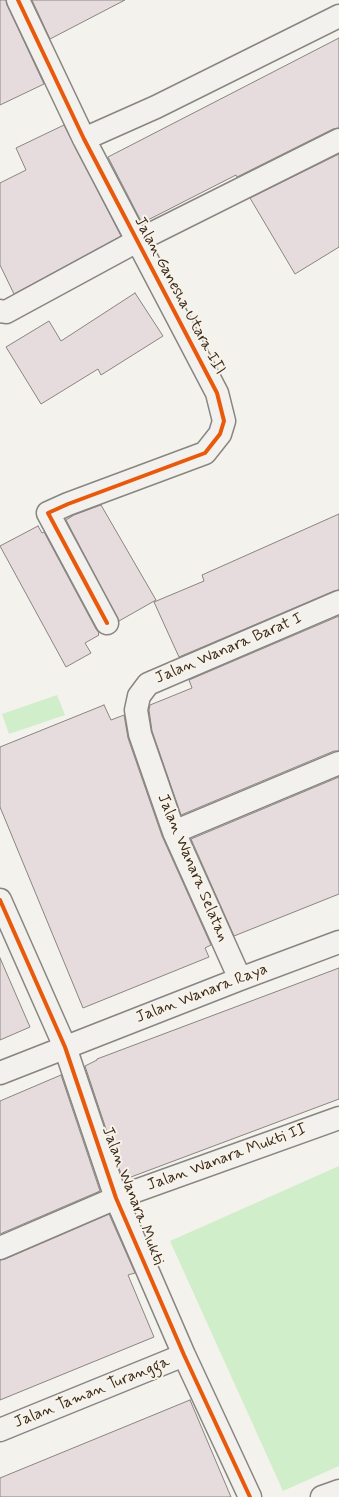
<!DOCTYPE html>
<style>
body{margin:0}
canvas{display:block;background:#f4f2ec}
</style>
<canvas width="339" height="1497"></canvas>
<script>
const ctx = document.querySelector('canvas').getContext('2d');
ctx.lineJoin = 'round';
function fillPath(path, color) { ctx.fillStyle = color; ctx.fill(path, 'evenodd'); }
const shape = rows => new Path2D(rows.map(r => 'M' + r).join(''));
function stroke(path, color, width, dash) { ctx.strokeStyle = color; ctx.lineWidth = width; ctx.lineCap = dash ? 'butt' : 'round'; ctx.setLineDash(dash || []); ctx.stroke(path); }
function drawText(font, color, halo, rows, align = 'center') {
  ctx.font = font + ' Mynerve,sans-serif'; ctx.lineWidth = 4; ctx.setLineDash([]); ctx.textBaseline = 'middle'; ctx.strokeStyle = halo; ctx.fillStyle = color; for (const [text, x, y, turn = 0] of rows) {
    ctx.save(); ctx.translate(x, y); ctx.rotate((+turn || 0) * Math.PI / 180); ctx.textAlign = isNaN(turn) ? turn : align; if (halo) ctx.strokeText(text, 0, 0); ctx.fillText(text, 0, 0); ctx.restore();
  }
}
const green = shape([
 [57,695,65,715,9,734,2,714],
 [339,1166,339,1466,283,1491,170,1241]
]);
const building = shape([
 [0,0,6,0,7,5,44,84,0,105,0,0],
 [32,0,125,0,50,39,32,0],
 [339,38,339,128,333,129,237,177,236,175,142,223,108,157,339,38],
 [64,125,121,236,14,294,0,265,0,183,26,170,16,148,64,125],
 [339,154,339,247,295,274,250,198,339,154],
 [135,293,163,336,101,375,98,369,41,404,6,347,49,321,61,341,135,293],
 [101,505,156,600,119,621,66,520,74,515,101,505],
 [339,514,339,590,334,591,179,657,154,602,204,581,202,575,339,514],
 [38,526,42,533,44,532,96,629,99,633,98,634,99,635,85,643,91,653,66,667,0,546,38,526],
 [339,616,339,751,334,751,181,815,152,731,149,710,150,705,192,688,189,680,339,616],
 [104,705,111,720,124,715,128,738,162,836,211,945,205,948,209,957,83,1008,0,807,0,747,104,705],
 [339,777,339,894,234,936,191,839,339,777],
 [0,958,30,1027,0,1040,0,958],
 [339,968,339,1099,123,1180,85,1066,97,1060,97,1059,339,968],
 [61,1075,100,1191,0,1234,0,1101,61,1075],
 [109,1214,135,1273,128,1275,154,1337,0,1400,0,1260,5,1259,109,1214],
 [190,1400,231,1497,0,1497,0,1478,190,1400]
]);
const minor = shape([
 [18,0,84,139,217,393,224,421,220,434,205,453,68,504,48,513,107,623],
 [84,139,156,107,339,16],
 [0,311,6,312,137,241,339,140],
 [174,832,339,763],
 [0,900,65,1047,116,1198,184,1355,250,1497],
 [240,979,174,832,140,734,136,710,139,696,148,684,339,602],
 [0,1073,240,979,339,942],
 [0,1248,116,1198,339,1118],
 [0,1430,184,1355],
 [322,1497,339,1491]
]);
const cycleway = shape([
 [18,0,84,139,217,393,224,421,220,434,205,453,68,504,48,513,107,623],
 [0,900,65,1047,116,1198,184,1355,250,1497]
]);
const streetNames = [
 ["Jalan Ganesha Utara III",179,296,62],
 ["Jalan Wanara Barat I",229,649,-23],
 ["Jalan Wanara Selatan",192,868,67],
 ["Jalan Wanara Raya",202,994,-21],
 ["Jalan Wanara Mukti II",227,1158,-20],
 ["Jalan Wanara Mukti",132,1196,69],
 ["Jalan Taman Turangga",92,1393,-22]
];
fillPath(green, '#d0eeca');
fillPath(building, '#e7dcdd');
stroke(building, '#898580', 1);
stroke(minor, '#898580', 25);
stroke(minor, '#f2f1ed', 22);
stroke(cycleway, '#e8590c', 4);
drawText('16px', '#3b2a1e', '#f7f3e8', streetNames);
</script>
